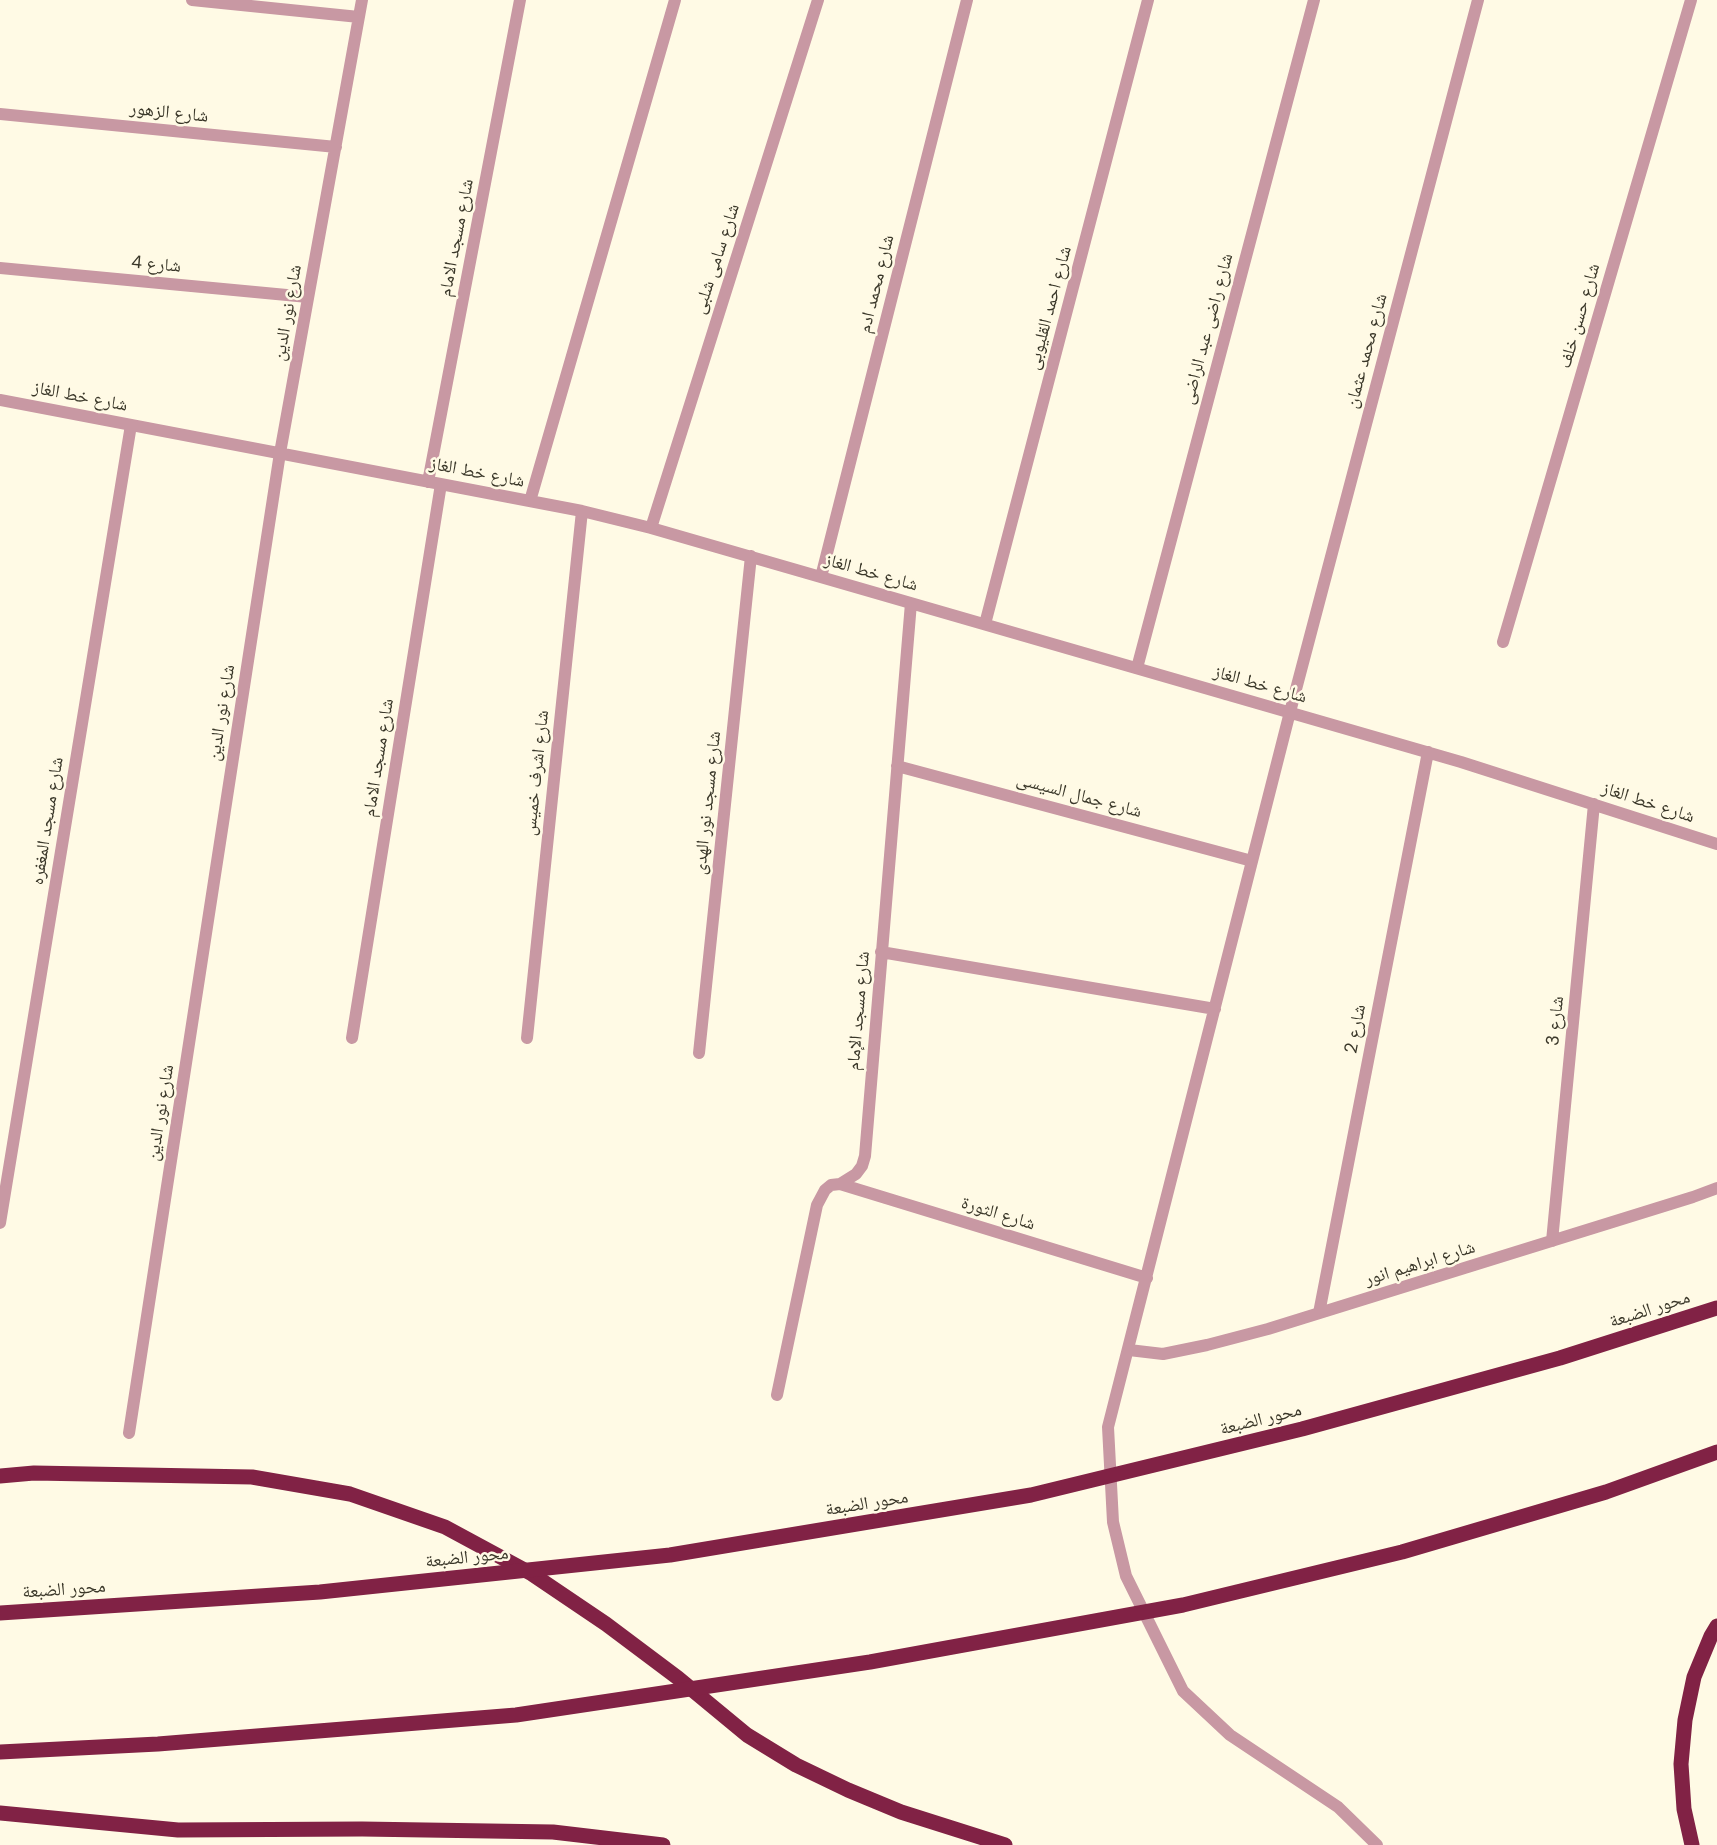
<!DOCTYPE html>
<meta charset="utf-8">
<style>
body{margin:0}
canvas{display:block;background:#fffae5}
</style>
<canvas width="1717" height="1845"></canvas>
<script>
const ctx = document.querySelector('canvas').getContext('2d');
ctx.lineJoin = 'round';
const shape = rows => new Path2D(rows.map(r => 'M' + r).join(''));
function stroke(path, color, width, dash) { ctx.strokeStyle = color; ctx.lineWidth = width; ctx.lineCap = dash ? 'butt' : 'round'; ctx.setLineDash(dash || []); ctx.stroke(path); }
function drawText(font, color, halo, rows, align = 'center') {
  ctx.font = font + ' "DM Sans","Noto Naskh Arabic",sans-serif'; ctx.lineWidth = 5; ctx.setLineDash([]); ctx.textBaseline = 'middle'; ctx.strokeStyle = halo; ctx.fillStyle = color; for (const [text, x, y, turn = 0] of rows) {
    ctx.save(); ctx.translate(x, y); ctx.rotate((+turn || 0) * Math.PI / 180); ctx.textAlign = isNaN(turn) ? turn : align; if (halo) ctx.strokeText(text, 0, 0); ctx.fillText(text, 0, 0); ctx.restore();
  }
}
const minor = shape([
 [192,0,359,17],
 [0,114,336,147],
 [0,268,308,297],
 [0,400,582,511,651,528,1461,762,1717,844],
 [428,482,520,0],
 [530,501,675,0],
 [651,528,818,0],
 [821,577,967,0],
 [985,624,1148,0],
 [1503,642,1691,0],
 [1137,668,1314,0],
 [897,766,1252,861],
 [881,952,1215,1009],
 [352,1038,441,484],
 [527,1038,582,511],
 [699,1053,751,556],
 [840,1184,1147,1278],
 [0,1223,131,425],
 [1552,1241,1594,804],
 [1319,1313,1428,752],
 [1129,1350,1163,1354,1207,1345,1268,1329,1693,1197,1717,1188],
 [777,1395,817,1205,825,1190,831,1185,840,1184,856,1174,862,1166,865,1156,911,603],
 [129,1433,280,453,362,0],
 [1377,1845,1338,1807,1230,1735,1183,1691,1126,1576,1113,1522,1108,1427,1290,712,1478,0]
]);
const motorway = shape([
 [0,1476,34,1473,252,1477,350,1494,445,1527,532,1574,606,1624,678,1678,747,1735,796,1765,848,1790,901,1812,1005,1845],
 [0,1813,178,1830,362,1829,553,1832,663,1845],
 [1692,1845,1684,1809,1681,1764,1685,1720,1694,1677,1711,1636,1717,1626]
]);
const motorwayBridge = shape([
 [0,1613,320,1592,670,1555,1031,1495,1302,1429,1560,1358,1717,1308],
 [0,1752,158,1744,516,1715,870,1662,1183,1605,1402,1552,1606,1492,1717,1452]
]);
const streetNames = [
 ["شارع الزهور",169,113,6],
 ["شارع مسجد الامام",457,238,-79],
 ["شارع سامى شلبى",717,259,-72],
 ["شارع 4",156,265,5],
 ["شارع محمد ادم",877,284,-76],
 ["شارع احمد القليوبى",1050,308,-75],
 ["شارع نور الدين",288,313,-80],
 ["شارع حسن خلف",1580,316,-74],
 ["شارع راضى عبد الراضى",1208,329,-75],
 ["شارع محمد عثمان",1367,351,-75],
 ["شارع خط الغاز",80,397,11],
 ["شارع خط الغاز",477,473,11],
 ["شارع خط الغاز",871,573,16],
 ["شارع خط الغاز",1260,685,16],
 ["شارع نور الدين",222,713,-81],
 ["شارع مسجد الامام",379,758,-81],
 ["شارع اشرف خميس",537,773,-84],
 ["شارع جمال السيسى",1079,796,15],
 ["شارع مسجد نور الهدى",708,803,-84],
 ["شارع خط الغاز",1648,803,18],
 ["شارع مسجد المغفره",48,821,-81],
 ["شارع مسجد الإمام",859,1011,-85],
 ["شارع 3",1556,1021,-84],
 ["شارع 2",1356,1029,-79],
 ["شارع نور الدين",161,1113,-81],
 ["شارع الثورة",998,1214,17],
 ["شارع ابراهيم انور",1420,1264,-17],
 ["محور الضبعة",1650,1310,-18],
 ["محور الضبعة",1261,1420,-14],
 ["محور الضبعة",867,1504,-9],
 ["محور الضبعة",467,1558,-6],
 ["محور الضبعة",64,1590,-4]
];
stroke(minor, '#c898a3', 12);
stroke(motorway, '#812245', 15);
stroke(motorwayBridge, '#812245', 15);
drawText('18px', '#3a3729', '#fffae5', streetNames);
</script>
